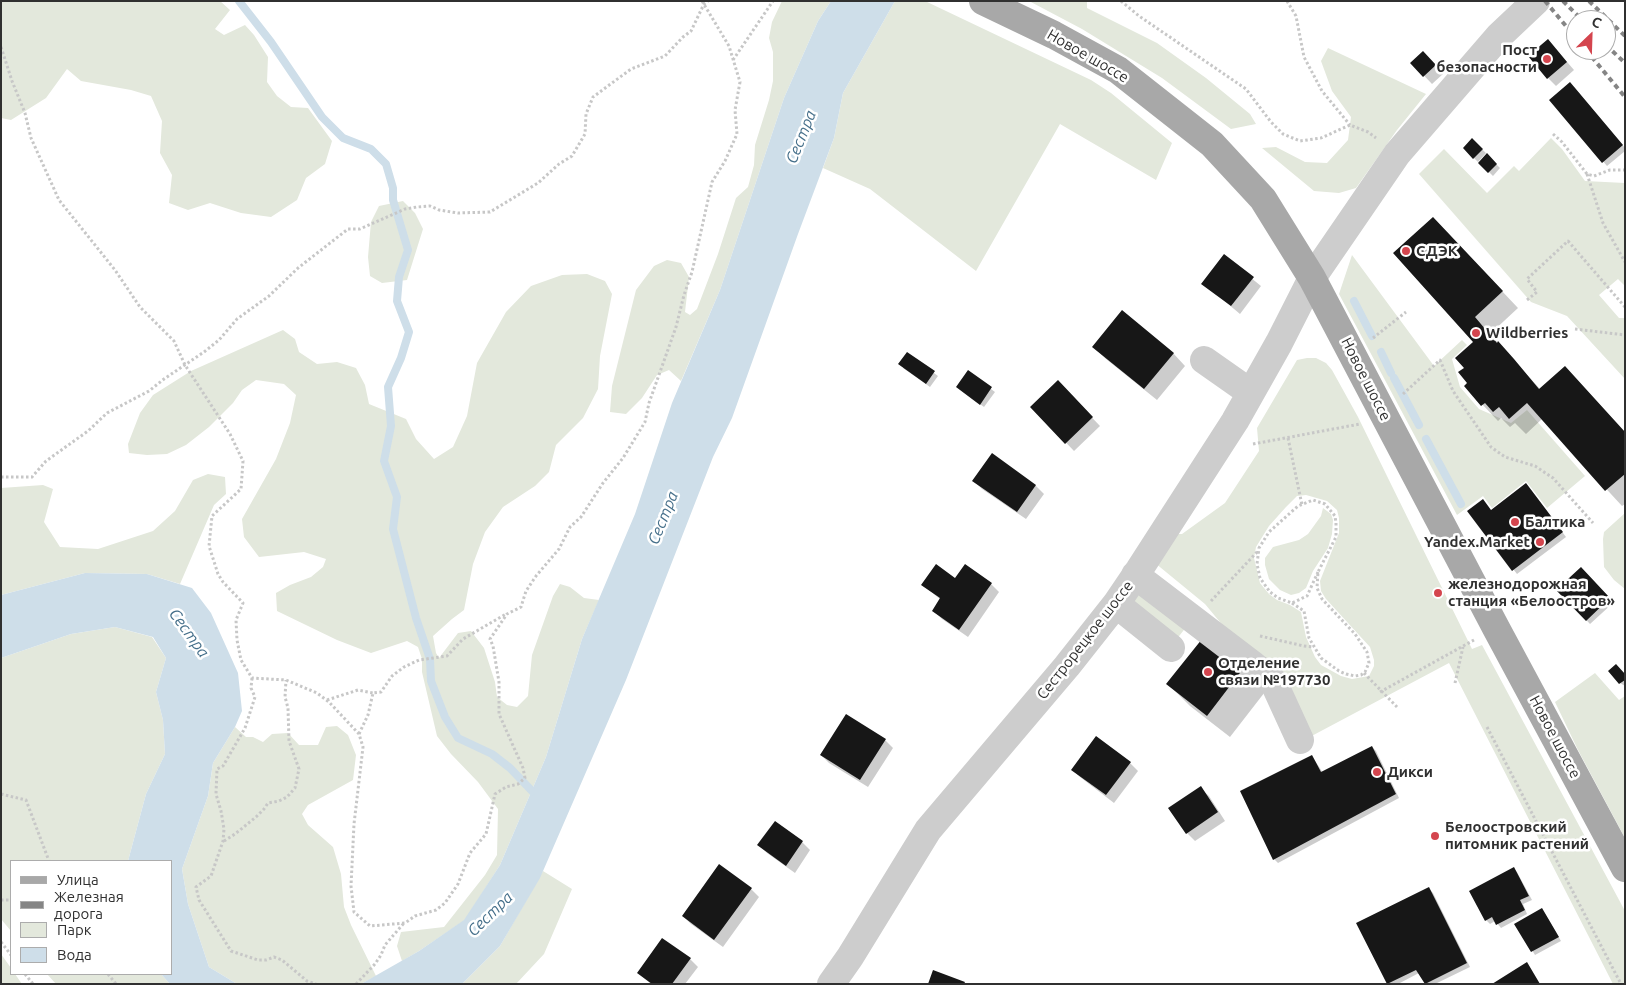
<!DOCTYPE html>
<meta charset="utf-8">
<style>
body{margin:0}
#map{position:relative;width:1626px;height:985px;overflow:hidden;background:#fff;font-family:Ubuntu,sans-serif}
canvas{display:block}
.frame{position:absolute;inset:0;border:2px solid #303030;pointer-events:none}
.legend{position:absolute;left:10px;top:860px;width:162px;height:115px;box-sizing:border-box;background:#fff;border:1px solid #acacac;margin:0;padding:6px 9px;list-style:none;font-size:15px;color:#303030}
.legend li{display:flex;align-items:center;gap:10px;height:25px}
.legend b{width:25px;border:1px solid #acacac}
.north{position:absolute;left:1566px;top:10px;width:50px;height:50px;box-sizing:border-box;background:#fff;border:1px solid #acacac;border-radius:50%;rotate:24deg;font-size:14px;font-weight:700;line-height:20px;text-align:center;color:#303030}
.north::after{content:'';display:block;margin:auto;width:18px;height:22px;background:#d4454e;clip-path:polygon(50% 0,100% 100%,50% 72%,0 100%)}
</style>
<div id="map">
<canvas width="1626" height="985"></canvas>
<div class="frame"></div>
<ul class="legend">
<li><b style="height:6px;background:#a8a8a8"></b>Улица</li>
<li><b style="height:6px;background:#858585"></b>Железная дорога</li>
<li><b style="height:14px;background:#e3e8dc"></b>Парк</li>
<li><b style="height:14px;background:#cedee9"></b>Вода</li>
</ul>
<div class="north">С</div>
</div>
<script>
const ctx = document.querySelector('canvas').getContext('2d');
ctx.lineJoin = 'round';
function fillPath(path, color) { ctx.fillStyle = color; ctx.fill(path, 'evenodd'); }
const shape = rows => new Path2D(rows.map(r => 'M' + r).join(''));
function stroke(path, color, width, dash) { ctx.strokeStyle = color; ctx.lineWidth = width; ctx.lineCap = dash ? 'butt' : 'round'; ctx.setLineDash(dash || []); ctx.stroke(path); }
function drawText(font, color, halo, rows, align = 'center') {
  ctx.font = font + ' Ubuntu,sans-serif'; ctx.lineWidth = 5; ctx.setLineDash([]); ctx.textBaseline = 'middle'; ctx.strokeStyle = halo; ctx.fillStyle = color; for (const [text, x, y, turn = 0] of rows) {
    ctx.save(); ctx.translate(x, y); ctx.rotate((+turn || 0) * Math.PI / 180); ctx.textAlign = isNaN(turn) ? turn : align; if (halo) ctx.strokeText(text, 0, 0); ctx.fillText(text, 0, 0); ctx.restore();
  }
}
const green = shape([
 [1,1,220,1,230,10,215,29,224,35,245,25,254,35,268,57,267,82,277,96,291,107,308,108,332,141,325,164,306,178,297,200,271,217,241,213,210,203,188,210,169,203,172,175,160,153,162,121,151,96,131,90,81,81,67,69,46,98,11,120,1,118],
 [782,1,831,1,818,21,784,98,720,290,681,381,669,370,657,375,642,398,626,414,610,412,612,386,636,290,654,266,667,260,681,263,689,277,685,312,690,315,697,309,718,254,736,198,748,187,754,165,755,145,769,100,773,81,773,52,769,38,772,22],
 [895,1,925,1,1091,80,1111,93,1172,143,1156,180,1060,124,976,271,870,189,823,168,834,138,843,93],
 [1029,1,1087,1,1087,8,1157,43,1206,78,1250,114,1256,124,1231,129,1162,78,1082,29],
 [1328,48,1426,94,1397,130,1356,188,1339,193,1314,191,1262,148,1276,147,1305,162,1327,163,1348,140,1351,117,1332,91,1321,61],
 [1551,138,1562,149,1585,181,1625,183,1625,286,1618,279,1599,295,1619,318,1625,318,1625,379,1567,316,1531,302,1419,174,1444,149,1487,193,1514,166,1519,171],
 [403,201,415,213,423,229,407,280,382,283,370,276,368,257,371,222,379,206],
 [1352,255,1434,366,1462,340,1467,345,1452,359,1460,387,1479,409,1511,423,1527,410,1585,476,1547,508,1526,481,1492,508,1483,496,1457,515,1339,294],
 [587,274,605,281,612,294,600,356,598,389,583,418,556,445,549,472,535,486,503,507,485,532,473,564,464,610,452,619,433,636,436,653,439,658,458,633,471,631,484,648,495,682,497,697,507,705,517,707,528,696,532,655,553,596,560,584,570,587,584,598,599,600,582,639,546,757,500,865,465,920,419,951,402,961,397,946,401,932,444,927,485,875,497,855,498,809,478,782,451,754,437,736,422,672,422,659,418,647,407,641,371,653,337,640,277,611,276,593,290,585,311,577,323,567,326,559,304,552,259,557,244,537,242,519,276,459,290,423,296,395,284,384,256,380,242,390,233,403,209,427,186,445,167,454,147,455,129,453,128,444,140,413,153,395,191,371,283,330,295,339,299,352,317,364,337,362,356,368,365,385,369,404,406,419,416,439,434,459,453,447,467,416,477,363,506,312,531,286,562,275],
 [1307,358,1316,358,1326,363,1332,370,1358,417,1472,649,1482,645,1625,911,1625,984,1613,984,1449,663,1306,739,1234,639,1205,604,1155,563,1174,534,1182,534,1225,503,1259,451,1257,428,1297,360],
 [1306,495,1327,501,1337,510,1339,518,1339,533,1320,581,1321,591,1326,599,1370,647,1374,660,1374,666,1369,676,1352,679,1341,676,1321,665,1315,657,1306,637,1301,612,1290,605,1277,600,1269,594,1260,583,1254,558,1256,547,1269,526,1286,507,1297,496],
 [208,474,225,477,226,494,214,505,180,584,147,574,85,573,1,595,1,488,43,485,53,489,44,522,60,547,98,549,153,531,175,511,193,480],
 [1323,508,1331,514,1333,520,1332,534,1328,548,1313,571,1306,588,1299,593,1291,595,1280,590,1269,579,1265,565,1265,558,1273,547,1299,540,1308,534,1321,516],
 [1625,513,1625,589,1614,580,1604,567,1603,539,1604,532],
 [1137,582,1190,622,1173,644,1122,604],
 [115,627,152,637,166,658,156,692,163,720,165,754,146,794,128,861,11,861,11,931,1,919,1,658,71,634],
 [1595,673,1619,700,1625,696,1625,838,1578,750,1555,702],
 [337,726,348,735,356,755,353,780,308,805,302,814,308,825,333,847,341,874,344,907,351,925,376,976,361,984,237,984,209,967,188,904,182,869,208,796,213,763,235,727,246,737,253,737,263,742,272,734,288,733,299,745,318,745,326,727],
 [543,871,572,889,544,954,516,984,462,984,500,946],
 [1,954,11,968,11,974,15,974,22,984,1,984],
 [47,974,161,974,170,984,56,984]
]);
const water = shape([
 [831,1,895,1,843,93,834,138,798,234,732,418,713,457,626,680,540,878,500,946,462,984,361,984,419,951,464,920,500,865,546,757,582,639,635,514,672,403,720,290,784,98,818,21],
 [85,573,147,574,192,588,211,613,238,673,242,711,235,727,213,763,208,796,182,869,188,904,209,967,237,984,170,984,161,974,171,974,171,861,128,861,146,794,165,754,163,720,156,692,166,658,153,637,115,627,71,634,1,658,1,595]
]);
const shadow = shape([
 [1556,49,1574,70,1556,86,1548,78],
 [1423,53,1443,74,1432,84,1412,63],
 [1574,87,1625,148,1625,151,1607,166,1551,100],
 [1472,140,1486,153,1478,162,1464,148],
 [1487,155,1500,168,1493,176,1480,163],
 [1449,235,1518,308,1490,334,1498,343,1540,389,1565,367,1625,432,1625,504,1622,506,1542,419,1526,434,1515,423,1510,427,1501,418,1498,421,1465,386,1469,383,1465,368,1475,343],
 [1224,256,1261,286,1240,314,1203,283],
 [1094,347,1173,353,1185,366,1157,400,1106,359],
 [907,353,938,376,930,387,903,368],
 [968,372,995,392,984,407,962,391],
 [1058,382,1100,426,1074,451,1032,407],
 [992,455,1036,486,1044,494,1026,519,982,489,974,481],
 [1530,489,1566,537,1517,574,1468,512,1492,512],
 [1581,569,1613,603,1590,624,1558,590],
 [956,579,991,584,999,592,968,637,942,619,934,611,941,600,923,585],
 [1206,636,1268,688,1230,737,1190,706,1168,684],
 [1610,671,1625,675,1625,686,1620,683],
 [885,740,893,748,868,787,829,763,821,755],
 [1372,747,1376,751,1399,798,1278,863,1274,859,1312,756,1323,773],
 [1130,763,1138,771,1114,803,1080,777,1072,769],
 [1200,788,1209,796,1225,821,1195,841,1187,833],
 [775,823,802,842,810,850,795,873,767,853,759,845],
 [1513,868,1517,872,1532,900,1523,904,1527,914,1501,928,1495,921,1490,924,1486,920],
 [751,889,759,897,723,947,691,924,683,916],
 [1429,889,1433,893,1470,967,1435,984,1425,984,1419,973,1398,984,1388,984,1358,924],
 [1542,909,1561,941,1535,955,1516,924],
 [690,959,698,967,685,984,651,984,638,973]
]);
const stream = shape([
 [239,1,271,42,322,117,343,138,371,149,386,164,393,188,393,200,408,250,399,277,397,301,409,332,401,358,388,387,391,426,384,461,397,497,393,529,416,618,430,659,431,681,445,717,458,738,492,754,510,768,532,791],
 [1354,301,1372,336],
 [1381,352,1391,373],
 [1394,378,1419,425],
 [1426,439,1461,504]
]);
const building = shape([
 [1548,39,1567,62,1547,79,1528,56],
 [1423,51,1436,65,1423,77,1410,63],
 [1570,82,1623,145,1602,163,1549,100],
 [1472,138,1483,149,1473,159,1463,148],
 [1487,153,1497,164,1488,173,1478,163],
 [1433,217,1503,291,1475,317,1497,343,1498,341,1514,359,1539,389,1565,366,1625,432,1625,474,1605,491,1527,403,1509,419,1499,407,1493,412,1485,403,1481,406,1464,386,1467,383,1458,372,1464,368,1455,358,1473,342,1393,253],
 [1224,254,1254,277,1231,306,1201,284],
 [1122,310,1174,353,1144,389,1092,347],
 [907,352,935,371,926,384,898,364],
 [968,370,992,387,980,405,956,387],
 [1058,380,1093,417,1065,444,1030,407],
 [992,453,1036,485,1017,512,972,481],
 [1526,483,1563,532,1512,571,1467,511,1483,499,1491,510],
 [936,564,955,578,965,564,992,583,959,630,932,611,940,598,921,585],
 [1581,567,1610,598,1586,621,1556,590],
 [1206,634,1246,665,1207,716,1166,684],
 [1616,664,1625,674,1625,680,1619,684,1608,671],
 [846,714,886,739,860,780,820,755],
 [1096,736,1131,762,1106,795,1071,770],
 [1372,746,1396,794,1273,860,1240,791,1312,755,1321,772],
 [1201,786,1218,812,1186,834,1168,808],
 [775,821,803,841,786,866,757,845],
 [719,864,752,888,714,940,682,916],
 [1514,867,1529,896,1520,900,1525,910,1496,925,1492,917,1485,921,1469,891],
 [1429,887,1467,963,1425,984,1416,970,1387,984,1356,923],
 [1542,908,1559,937,1531,952,1514,924],
 [662,938,691,958,672,984,652,984,637,973],
 [1527,962,1540,984,1492,984],
 [933,970,965,982,964,984,928,984]
]);
const path = shape([
 [1121,1,1139,16,1246,89,1271,122,1283,134,1300,141,1321,138,1350,125,1368,132,1376,138],
 [1287,1,1296,16,1304,57,1322,91,1350,125],
 [1,47,12,81,25,113,31,138,59,200,115,270,140,307,174,341,185,365,230,434,243,461,241,489,212,516,209,546,218,574,223,582,243,603,236,620,237,640,241,660,252,678,286,680,317,693,329,702,359,734,363,747,354,824,351,886,354,912,370,926,405,923,415,916,436,910,445,903,458,884,470,853,486,834,495,794,506,787,518,784,525,778,523,768,499,714,499,682,493,646,490,639,507,614,521,607,526,591,536,576,559,549,570,527,581,517,603,483,623,458,645,422,649,403,676,327,684,295,692,272,712,182,725,161,737,134,735,110,740,82,729,46,702,1],
 [733,60,773,1],
 [1553,134,1562,142,1587,174,1594,176,1610,170,1625,170],
 [1587,174,1603,223,1625,262],
 [1527,300,1537,292,1527,279,1568,241,1625,307],
 [1575,329,1625,335],
 [1373,338,1406,312],
 [1403,394,1440,360,1453,391,1491,447,1505,457,1535,466,1553,478,1593,523],
 [1288,438,1302,505],
 [1253,444,1360,424],
 [1,477,32,477,46,461,88,431,107,413,149,391,164,379,204,352,219,340,237,319,269,296,298,268,348,229,360,229,405,209,417,207,430,206,439,210,458,213,490,212,538,183,559,164,572,156,585,134,586,114,593,97,631,69,665,56,683,37,691,31,704,4,708,1],
 [1211,601,1258,551],
 [1292,603,1304,611,1309,638,1321,658,1339,671,1346,674,1355,676,1361,675,1365,672,1369,663,1367,652,1355,634,1322,599,1317,588,1318,572,1336,537,1336,523,1335,516,1325,504,1313,500,1298,506,1269,532,1259,548,1257,564,1260,578,1270,592,1278,598,1292,603,1307,596,1318,572],
 [1260,636,1304,646,1313,647],
 [1364,673,1397,707],
 [252,678,251,688,255,697,245,728,223,766,217,769,216,794,221,811,224,829,223,841,211,876,196,887,199,900,231,951,258,960,266,960,274,957,282,960,307,981,316,984],
 [1455,683,1463,647],
 [1380,692,1474,640],
 [327,700,358,690,373,693],
 [1487,727,1621,984],
 [359,734,368,715,373,693,381,692,392,676,404,667,419,660,447,656,463,639,506,614],
 [1,794,26,800,49,861],
 [224,841,235,834,256,817,264,809,268,803,279,801,287,797,295,788,299,769,289,741,288,708,285,697,286,680],
 [1,900,11,900],
 [1,942,11,955],
 [25,974,33,984],
 [108,974,116,984],
 [356,984,375,964,381,955,385,945,404,923]
]);
const minor = shape([
 [1204,360,1251,393],
 [1135,575,1253,665,1273,681,1300,740],
 [1116,604,1171,648],
 [831,984,850,957,928,830,1067,666,1116,604,1139,570,1235,421,1279,343,1312,278,1397,154,1499,36,1536,1]
]);
const major = shape([
 [983,1,1054,35,1118,70,1212,144,1263,199,1312,278,1496,628,1625,868]
]);
const rail = shape([
 [1545,1,1576,38],
 [1563,1,1582,20],
 [1589,1,1625,36],
 [1606,45,1625,63],
 [1586,50,1625,97]
]);
const markers = [
 [1547,59,5,"#d4454e"],
 [1406,251,5,"#d4454e"],
 [1476,333,5,"#d4454e"],
 [1515,522,5,"#d4454e"],
 [1540,542,5,"#d4454e"],
 [1438,593,5,"#d4454e"],
 [1208,672,5,"#d4454e"],
 [1377,772,5,"#d4454e"],
 [1435,836,5,"#d4454e"]
];
const poiNames = [
 ["Пост",1537,50,"right"],
 ["безопасности",1537,67,"right"],
 ["СДЭК",1416,251],
 ["Wildberries",1486,333],
 ["Балтика",1525,522],
 ["Yandex.Market",1530,542,"right"],
 ["железнодорожная",1448,584],
 ["станция «Белоостров»",1448,601],
 ["Отделение",1218,663],
 ["связи №197730",1218,680],
 ["Дикси",1387,772],
 ["Белоостровский",1445,827],
 ["питомник растений",1445,844]
];
const streetNames = [
 ["Новое шоссе",1088,56,30],
 ["Новое шоссе",1366,379,63],
 ["Сестрорецкое шоссе",1085,640,-52],
 ["Новое шоссе",1555,737,62]
];
const waterNames = [
 ["Сестра",801,137,-68],
 ["Сестра",663,518,-68],
 ["Сестра",189,633,54],
 ["Сестра",490,914,-44]
];
fillPath(green, '#e3e8dc');
fillPath(water, '#cedee9');
fillPath(shadow, '#0003');
stroke(stream, '#cedee9', 8);
fillPath(building, '#171717');
stroke(path, '#c7c7c7', 3, [2.5, 2.5]);
stroke(minor, '#cdcdcd', 28);
stroke(major, '#a8a8a8', 28);
stroke(rail, '#858585', 4, [5, 4]);
for (const [x, y, r, color] of markers) { const dot = new Path2D(); dot.arc(x, y, r, 0, 2 * Math.PI); ctx.fillStyle = color; ctx.fill(dot); stroke(dot, '#fff', 2); }
drawText('bold 15px', '#303030', '#fff', poiNames, 'left');
drawText('15px', '#303030', '#fff', streetNames);
drawText('italic 16px', '#456f8a', '#fff', waterNames);
</script>
